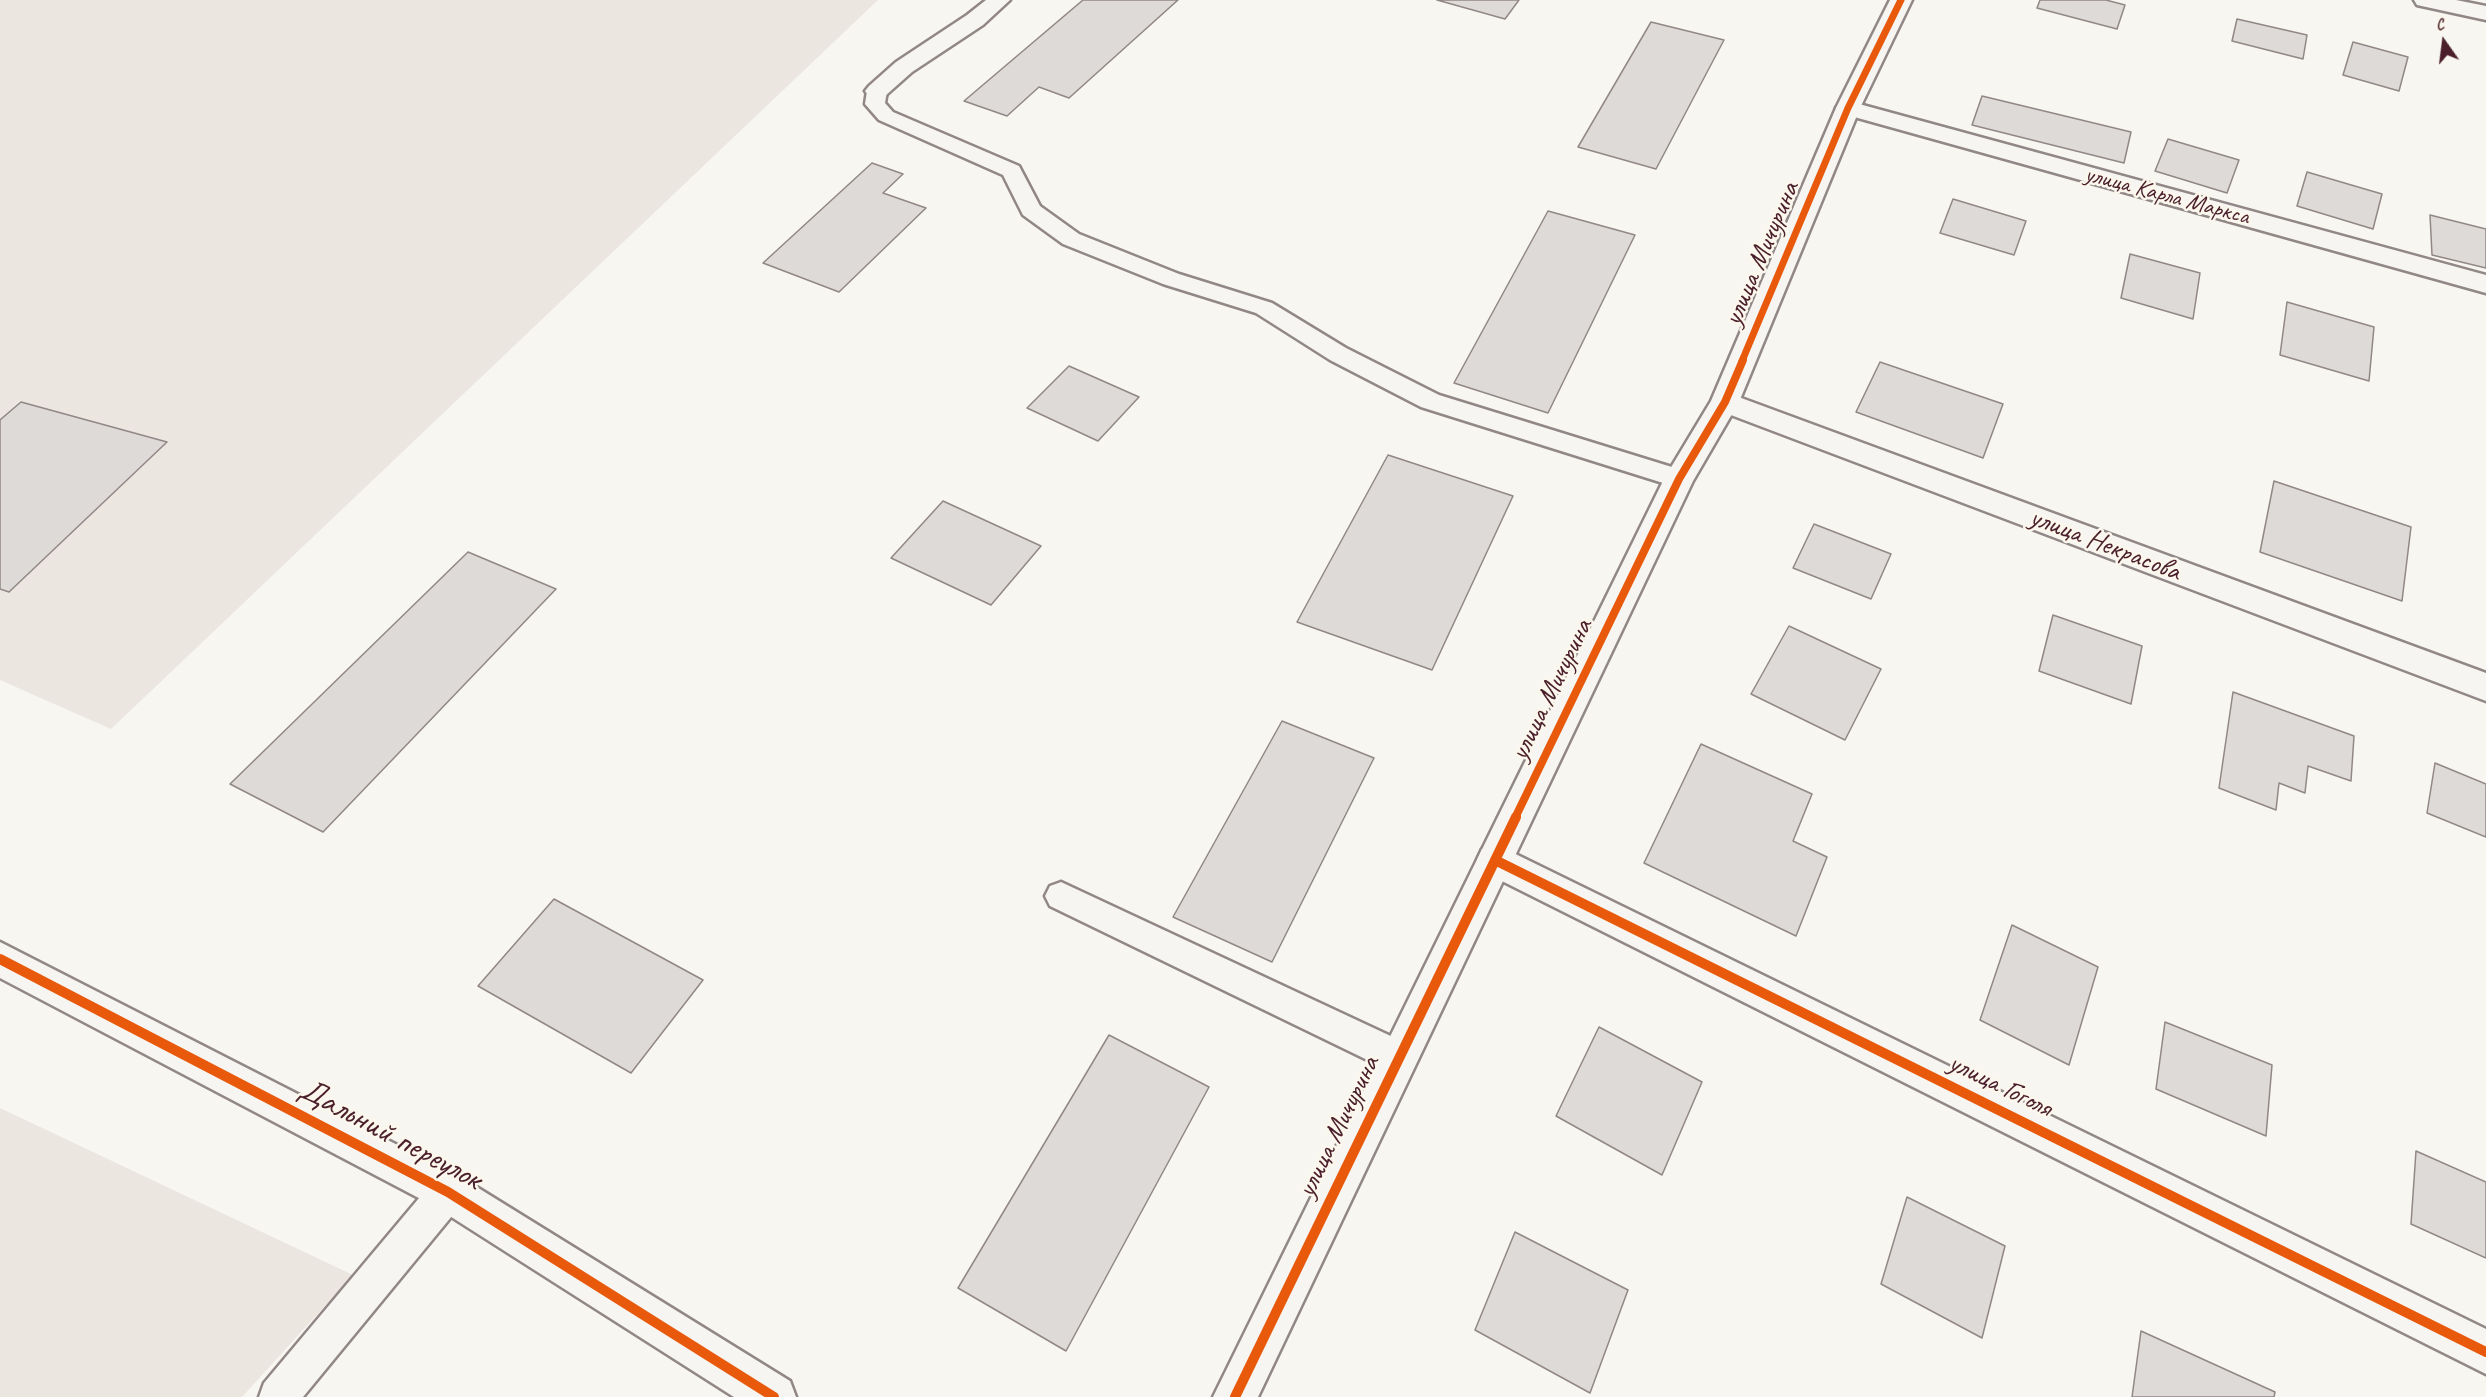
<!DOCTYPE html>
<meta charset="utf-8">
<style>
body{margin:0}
#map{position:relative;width:2486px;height:1397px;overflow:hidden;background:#f8f6f0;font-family:Caveat,sans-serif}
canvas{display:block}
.north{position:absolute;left:2414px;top:12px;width:60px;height:60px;-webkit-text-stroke:4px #fbf7ec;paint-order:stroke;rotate:346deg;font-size:16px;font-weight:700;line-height:24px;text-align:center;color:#4a1f2b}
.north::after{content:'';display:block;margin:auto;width:21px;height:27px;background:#4a1f2b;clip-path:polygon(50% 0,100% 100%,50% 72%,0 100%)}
</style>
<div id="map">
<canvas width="2486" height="1397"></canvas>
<div class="north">С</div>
</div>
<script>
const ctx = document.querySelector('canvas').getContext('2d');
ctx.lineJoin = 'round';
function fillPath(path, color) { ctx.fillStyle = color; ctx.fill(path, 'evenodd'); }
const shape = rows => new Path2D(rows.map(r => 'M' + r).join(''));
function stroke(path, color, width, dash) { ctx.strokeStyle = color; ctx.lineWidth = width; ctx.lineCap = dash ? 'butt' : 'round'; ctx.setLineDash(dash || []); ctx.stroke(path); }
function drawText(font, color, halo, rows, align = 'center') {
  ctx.font = font + ' Caveat,sans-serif'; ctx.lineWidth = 5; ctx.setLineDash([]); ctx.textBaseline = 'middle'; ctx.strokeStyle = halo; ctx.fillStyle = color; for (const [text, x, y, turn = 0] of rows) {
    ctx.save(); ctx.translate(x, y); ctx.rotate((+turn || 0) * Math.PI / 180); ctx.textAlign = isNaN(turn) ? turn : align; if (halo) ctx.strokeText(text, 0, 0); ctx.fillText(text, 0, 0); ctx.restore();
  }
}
const built = shape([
 [0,0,878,0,111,729,0,680],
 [0,1108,353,1275,242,1397,0,1397]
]);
const building = shape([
 [1083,0,1178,0,1069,98,1039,87,1007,116,964,101,1083,0],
 [1437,0,1519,0,1505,19,1437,0],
 [2040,0,2106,0,2125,5,2117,29,2037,8,2040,0],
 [2237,19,2307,35,2303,59,2232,41,2237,19],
 [1651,22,1724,40,1656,169,1578,147,1651,22],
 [2353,42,2408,57,2399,91,2343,75,2353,42],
 [1982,96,2131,132,2124,163,1972,125,1982,96],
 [2168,139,2239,160,2227,193,2155,171,2168,139],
 [872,163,903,174,883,193,926,208,839,292,763,263,872,163],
 [2307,172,2382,194,2373,229,2297,206,2307,172],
 [1953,199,2026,221,2014,255,1940,233,1953,199],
 [1548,211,1635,235,1548,413,1454,383,1548,211],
 [2430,215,2486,229,2486,268,2432,255,2430,215],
 [2130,254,2200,273,2193,319,2121,298,2130,254],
 [2287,302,2374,327,2369,381,2280,355,2287,302],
 [1880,362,2003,404,1983,458,1856,412,1880,362],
 [1069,366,1139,397,1098,441,1027,408,1069,366],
 [21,402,167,442,9,592,0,589,0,420,21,402],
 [1388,455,1513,496,1432,670,1297,622,1388,455],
 [2274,481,2411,527,2402,601,2260,552,2274,481],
 [943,501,1041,546,991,605,891,558,943,501],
 [1814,524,1891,554,1871,599,1793,568,1814,524],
 [468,552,556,589,323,832,230,784,468,552],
 [2053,615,2142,646,2131,704,2039,671,2053,615],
 [1789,626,1881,669,1845,740,1751,694,1789,626],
 [2233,692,2354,736,2351,781,2308,766,2305,793,2279,783,2276,810,2219,788,2233,692],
 [1282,721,1374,758,1272,962,1173,917,1282,721],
 [1701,744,1812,794,1793,841,1827,857,1796,936,1644,863,1701,744],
 [2435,763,2486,784,2486,837,2427,813,2435,763],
 [554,899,703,980,631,1073,478,986,554,899],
 [2012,925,2098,967,2069,1065,1980,1020,2012,925],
 [2165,1022,2272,1065,2266,1136,2156,1089,2165,1022],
 [1599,1027,1702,1082,1662,1175,1556,1116,1599,1027],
 [1109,1035,1209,1087,1066,1351,958,1288,1109,1035],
 [2416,1151,2486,1182,2486,1258,2411,1224,2416,1151],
 [1907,1197,2005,1246,1982,1338,1881,1284,1907,1197],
 [1515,1232,1628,1290,1590,1393,1475,1330,1515,1232],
 [2141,1331,2275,1392,2274,1397,2132,1397,2141,1331]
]);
const lane = shape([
 [877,85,884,87,887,91,885,103,893,112,1019,166,1040,206,1079,234,1179,274,1272,303,1346,348,1439,395,1688,472,1692,479,1688,486,1679,488,1421,407,1330,360,1256,313,1163,284,1063,244,1023,215,1003,175,879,120,865,104,867,91,870,87,877,85],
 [1061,882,1410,1045,1415,1057,1410,1069,1398,1073,1386,1069,1050,906,1045,896,1050,886,1061,882],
 [448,1174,461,1179,466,1192,461,1205,303,1397,259,1397,264,1383,435,1179,448,1174]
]);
const street = shape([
 [986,0,1010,0,983,25,912,72,885,96,877,98,869,96,865,91,869,86,896,62,967,15,986,0],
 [2414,0,2456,0,2486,6,2486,20,2417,5,2414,0],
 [1848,101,2486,275,2486,293,1840,113,1836,108,1840,103,1848,101],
 [1725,392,2486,673,2486,701,1715,409,1711,402,1715,395,1725,392],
 [1495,844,2486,1329,2486,1374,1482,871,1477,860,1482,849,1495,844],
 [0,942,462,1178,790,1381,796,1397,734,1397,434,1206,0,978,0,942]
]);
const secondary = shape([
 [1890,0,1912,0,1860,108,1739,402,1693,481,1258,1397,1213,1397,1664,479,1711,401,1836,108,1890,0]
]);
const cyclewayFar2 = shape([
 [1742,361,1848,108,1901,0]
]);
const cyclewayFar1 = shape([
 [1515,818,1679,479,1725,402,1743,360]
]);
const cycleway = shape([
 [1495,860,2486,1352],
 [0,959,448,1192,774,1397],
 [1235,1397,1516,817]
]);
const farStreetnames = [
 ["улица Карла Маркса",2167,196,15]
];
const streetNames = [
 ["улица Мичурина",1762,254,-67],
 ["улица Некрасова",2105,545,21],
 ["улица Мичурина",1552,690,-64],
 ["улица Гоголя",2000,1086,26],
 ["улица Мичурина",1339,1127,-64]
];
const nearStreetnames = [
 ["Дальний переулок",390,1135,28]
];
fillPath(built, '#ebe6df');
fillPath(building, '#dedad7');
stroke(building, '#918787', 1.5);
stroke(lane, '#918787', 5);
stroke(street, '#918787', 5);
stroke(secondary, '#918787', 5);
fillPath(lane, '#f6f5f1');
fillPath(street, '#f6f5f1');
fillPath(secondary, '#f6f5f1');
stroke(cyclewayFar2, '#e8590c', 7);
stroke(cyclewayFar1, '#e8590c', 8);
stroke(cycleway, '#e8590c', 10);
drawText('24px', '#4a1f2b', '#fbf7ec', farStreetnames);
drawText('28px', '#4a1f2b', '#fbf7ec', streetNames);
drawText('33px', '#4a1f2b', '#fbf7ec', nearStreetnames);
</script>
